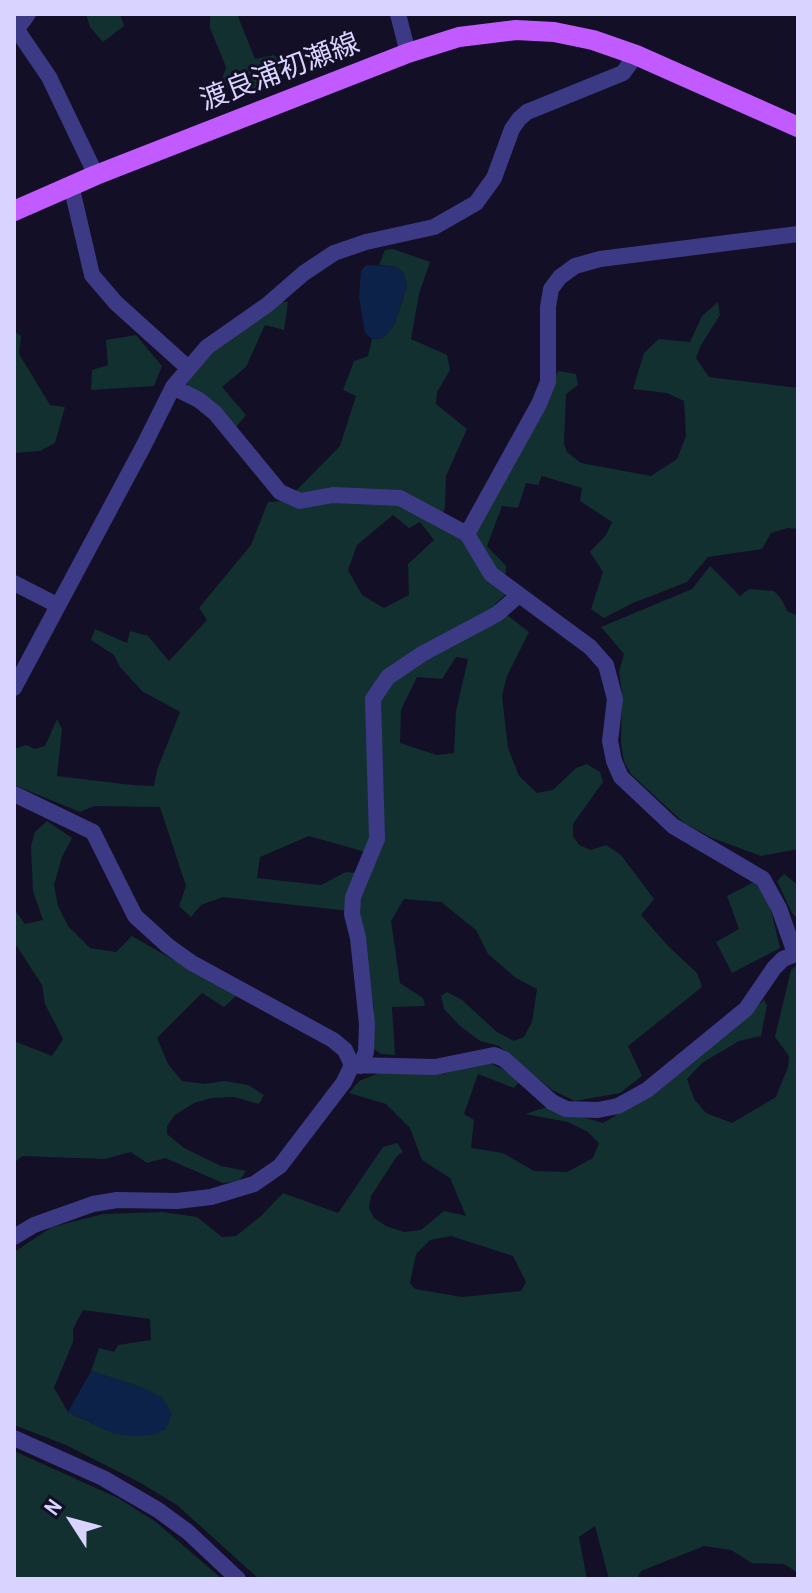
<!DOCTYPE html>
<meta charset="utf-8">
<style>
body{margin:0}
#map{position:relative;width:812px;height:1593px;overflow:hidden;background:#130f26;font-family:"Archivo Narrow",sans-serif}
canvas{display:block}
.frame{position:absolute;inset:0;border:16px solid #d9d4ff;pointer-events:none}
.north{position:absolute;left:32px;top:1481px;width:80px;height:80px;-webkit-text-stroke:6px #130f26;paint-order:stroke;rotate:306deg;font-size:22px;font-weight:700;line-height:32px;text-align:center;color:#d9d4ff}
.north::after{content:'';display:block;margin:auto;width:28px;height:36px;background:#d9d4ff;clip-path:polygon(50% 0,100% 100%,50% 72%,0 100%)}
</style>
<div id="map">
<canvas width="812" height="1593"></canvas>
<div class="frame"></div>
<div class="north">N</div>
</div>
<script>
const ctx = document.querySelector('canvas').getContext('2d');
ctx.lineJoin = 'round';
function fillPath(path, color) { ctx.fillStyle = color; ctx.fill(path, 'evenodd'); }
const shape = rows => new Path2D(rows.map(r => 'M' + r).join(''));
function stroke(path, color, width, dash) { ctx.strokeStyle = color; ctx.lineWidth = width; ctx.lineCap = dash ? 'butt' : 'round'; ctx.setLineDash(dash || []); ctx.stroke(path); }
function drawText(font, color, halo, rows, align = 'center') {
  ctx.font = font + ' "Archivo Narrow","Noto Sans JP",sans-serif'; ctx.lineWidth = 6; ctx.setLineDash([]); ctx.textBaseline = 'middle'; ctx.strokeStyle = halo; ctx.fillStyle = color; for (const [text, x, y, turn = 0] of rows) {
    ctx.save(); ctx.translate(x, y); ctx.rotate((+turn || 0) * Math.PI / 180); ctx.textAlign = isNaN(turn) ? turn : align; if (halo) ctx.strokeText(text, 0, 0); ctx.fillText(text, 0, 0); ctx.restore();
  }
}
const green = shape([
 [86,14,120,14,124,26,103,42,90,27],
 [215,14,237,14,255,59,274,55,291,70,284,78,251,92,236,93,221,83,226,67,210,28,210,17],
 [393,249,430,262,419,294,411,339,447,355,450,370,437,392,436,404,467,429,446,476,445,508,438,523,466,541,530,433,558,371,576,374,578,385,566,394,564,444,567,452,581,463,651,476,677,459,686,436,684,401,667,393,633,389,644,353,659,339,690,342,702,316,718,302,720,315,701,345,696,358,709,377,798,388,798,529,788,528,771,533,762,549,708,557,687,582,633,603,604,618,591,609,603,572,590,552,606,535,612,522,580,501,582,488,542,476,538,485,526,483,518,508,502,506,487,546,506,566,505,595,494,605,529,632,507,676,502,696,508,748,519,776,537,793,553,790,576,768,587,764,600,772,603,782,573,824,573,836,579,845,591,850,606,845,621,855,654,899,641,915,668,946,697,973,702,987,628,1046,642,1076,620,1093,575,1101,552,1090,499,1046,480,1041,460,1026,444,1009,441,996,447,992,462,1000,497,1032,514,1041,524,1037,532,1022,537,989,516,978,488,954,476,930,441,902,404,899,391,921,400,983,423,998,425,1006,392,1007,395,1055,381,1054,374,1049,374,1007,358,912,223,897,201,905,191,917,179,906,186,886,160,807,94,806,80,812,14,785,14,749,26,745,35,749,45,746,57,719,62,729,57,776,132,785,154,786,157,770,180,712,142,691,120,667,114,655,91,640,95,629,127,643,130,631,148,636,169,661,207,620,199,608,251,545,268,502,286,501,340,446,356,396,343,390,354,361,368,356,372,339,383,338,394,325,403,299,407,286,404,274,397,267,379,265,385,250],
 [393,515,409,528,420,522,434,540,408,564,409,595,384,608,362,595,348,570,357,545],
 [456,657,468,659,456,711,454,753,437,755,400,743,401,710,417,677,442,679],
 [309,836,376,855,369,874,346,872,321,885,257,878,260,857],
 [280,302,288,302,284,330,265,325,246,367,222,387,246,415,236,427,188,386,186,378,216,347],
 [14,331,21,336,19,354,50,405,65,407,55,443,40,451,14,453],
 [136,335,162,366,154,386,91,390,92,370,108,365,106,340],
 [710,566,740,596,749,589,774,591,782,600,787,611,798,616,798,849,761,856,712,838,684,823,631,774,624,762,621,743,622,694,619,672,624,654,601,627,692,589],
 [47,821,72,838,62,857,54,885,58,906,68,926,90,948,116,952,132,936,236,996,224,1007,202,993,157,1038,168,1064,182,1081,205,1084,224,1081,248,1085,264,1095,259,1104,234,1097,212,1098,194,1103,175,1115,167,1126,167,1134,184,1148,221,1166,246,1171,239,1181,223,1183,165,1158,147,1163,131,1152,104,1159,22,1156,14,1163,14,1041,52,1056,63,1039,45,1004,42,985,14,942,14,909,25,924,43,920,33,891,31,846,35,832],
 [784,874,798,885,798,920,792,913,777,881],
 [754,882,769,901,780,948,732,973,716,942,739,929,727,896],
 [798,964,798,1573,784,1564,752,1563,731,1550,704,1546,641,1571,637,1579,609,1579,595,1526,579,1537,587,1579,259,1579,177,1505,139,1482,66,1445,14,1425,14,1252,52,1227,103,1214,163,1212,197,1217,222,1237,236,1236,261,1216,283,1193,338,1213,383,1147,397,1143,403,1152,397,1156,371,1196,369,1208,374,1218,386,1226,404,1232,421,1230,444,1211,466,1216,450,1178,422,1160,410,1128,386,1104,349,1093,359,1081,379,1073,443,1074,486,1061,502,1069,520,1081,514,1088,478,1074,464,1114,474,1120,471,1148,503,1153,534,1171,567,1172,593,1158,599,1143,588,1132,568,1122,525,1114,547,1107,603,1123,659,1089,764,1000,767,1005,761,1036,739,1041,702,1063,687,1079,694,1099,706,1113,732,1123,776,1097,788,1067,789,1056,775,1037,791,970],
 [451,1236,513,1256,526,1282,521,1291,462,1297,415,1289,410,1283,416,1254,430,1240],
 [83,1310,150,1319,151,1340,118,1345,114,1352,99,1348,91,1371,143,1388,115,1434,68,1412,54,1388,73,1342,73,1329],
 [14,1451,118,1498,156,1522,222,1579,14,1579]
]);
const water = shape([
 [366,265,397,267,404,274,407,286,394,325,383,338,372,339,365,333,359,297,361,271],
 [91,1371,143,1388,162,1397,172,1413,166,1429,153,1435,135,1436,115,1434,68,1412]
]);
const minor = shape([
 [398,14,408,53],
 [17,30,49,77,96,175],
 [14,33,28,14],
 [71,185,92,275,116,303,187,367],
 [173,387,199,400,215,413,280,492,289,496,300,501,333,495,400,498,467,534,491,574,590,647,606,665,615,699,610,741,614,761,621,777,673,826,763,879,779,908,795,953],
 [467,534,539,404,548,382,548,307,551,289,560,277,575,266,600,259,798,234],
 [14,583,57,605],
 [14,688,143,447,173,387,207,347,267,305,304,273,334,253,366,242,434,227,476,203,494,178,512,129,519,119,527,112,623,73,636,55],
 [14,794,93,832,135,916,168,946,192,963,333,1040,345,1050,352,1065,344,1082,280,1166,254,1184,211,1197,177,1201,117,1200,93,1204,34,1225,14,1237],
 [352,1065,435,1067,494,1055,504,1059,552,1102,566,1109,598,1110,618,1106,647,1090,746,1009,774,968,783,959,798,953],
 [360,1066,366,1052,367,1024,358,938,352,914,353,897,377,839,373,699,388,677,422,654,497,614,519,595],
 [14,1438,103,1478,158,1510,188,1532,238,1579]
]);
const major = shape([
 [14,211,96,175,408,53,459,37,516,30,554,32,593,40,636,55,798,127]
]);
const streetNames = [
 ["渡良浦初瀬線",280,73,-21]
];
fillPath(green, '#12302f');
fillPath(water, '#0c2248');
stroke(minor, '#3d3a85', 16);
stroke(major, '#c25bff', 20);
drawText('28px', '#d9d4ff', '#130f26', streetNames);
</script>
